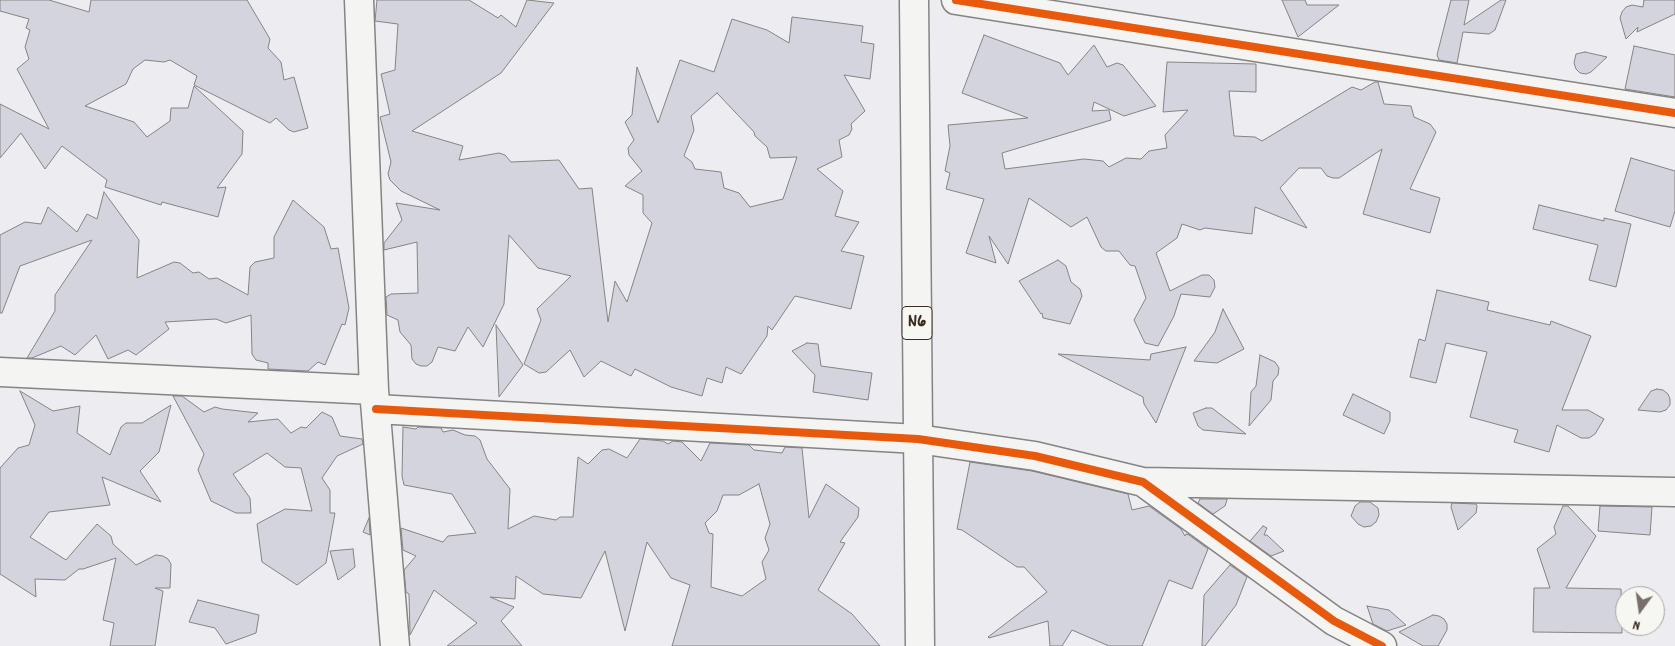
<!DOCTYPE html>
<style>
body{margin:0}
#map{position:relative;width:1675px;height:646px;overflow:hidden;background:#ededf1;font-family:Dekko,sans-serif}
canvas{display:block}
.north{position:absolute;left:1615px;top:586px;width:50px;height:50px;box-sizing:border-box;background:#f6f6f2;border:1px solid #aba49d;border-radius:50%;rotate:194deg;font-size:14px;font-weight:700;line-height:20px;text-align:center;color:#3b2a1e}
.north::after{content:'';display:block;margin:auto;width:18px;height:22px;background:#796e68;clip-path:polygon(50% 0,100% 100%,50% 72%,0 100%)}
</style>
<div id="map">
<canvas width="1675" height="646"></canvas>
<div class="north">N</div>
</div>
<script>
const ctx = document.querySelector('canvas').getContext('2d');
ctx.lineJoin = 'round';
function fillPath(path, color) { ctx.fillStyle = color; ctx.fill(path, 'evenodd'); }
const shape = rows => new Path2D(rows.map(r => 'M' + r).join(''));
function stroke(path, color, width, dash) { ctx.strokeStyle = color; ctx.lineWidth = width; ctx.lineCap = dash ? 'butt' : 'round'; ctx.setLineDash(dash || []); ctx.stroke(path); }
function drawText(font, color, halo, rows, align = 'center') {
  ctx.font = font + ' Dekko,sans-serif'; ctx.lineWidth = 5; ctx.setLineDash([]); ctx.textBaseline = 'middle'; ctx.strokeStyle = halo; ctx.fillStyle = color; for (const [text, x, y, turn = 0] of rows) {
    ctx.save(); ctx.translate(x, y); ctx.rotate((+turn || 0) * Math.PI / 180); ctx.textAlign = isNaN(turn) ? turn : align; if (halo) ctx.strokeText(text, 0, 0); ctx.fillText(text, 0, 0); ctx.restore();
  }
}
const building = shape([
 [0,0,49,0,89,12,91,0,247,0,270,39,268,48,281,62,284,80,294,77,308,128,294,132,289,130,276,118,270,123,194,85,197,76,170,60,164,62,145,60,133,69,126,84,85,106,134,122,147,137,170,121,171,108,188,108,194,86,243,131,242,154,217,188,226,187,218,217,162,202,161,205,105,187,107,180,62,146,45,169,21,133,0,158,0,104,49,129,17,69,29,59,25,47,30,30,26,28,29,19,0,11,0,0],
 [377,0,469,0,498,18,501,15,516,27,527,0,554,3,501,73,412,131,463,146,459,160,499,153,505,155,511,162,559,160,579,189,592,188,608,322,615,281,627,302,652,223,643,213,643,195,625,186,642,171,629,155,628,148,634,140,625,122,632,115,637,67,658,123,680,60,714,72,732,19,767,30,789,43,792,17,863,26,861,42,874,44,870,79,844,75,865,111,851,124,852,129,849,135,839,140,842,157,817,169,843,191,835,216,859,222,841,251,864,256,851,309,795,296,772,330,768,326,767,336,741,374,726,367,722,383,707,378,702,396,671,387,635,369,631,376,601,361,584,377,570,350,546,372,539,373,524,364,541,320,537,309,571,276,538,268,509,235,504,304,483,347,468,327,455,351,438,347,432,362,427,366,421,366,416,364,412,359,411,345,400,332,398,320,387,315,386,297,391,294,418,293,417,242,384,250,384,243,402,220,396,203,440,210,401,191,390,180,388,174,391,162,380,117,390,114,381,74,395,70,398,24,375,21,377,0],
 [717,93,754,132,755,136,767,147,770,158,797,157,783,199,750,207,739,193,724,188,721,172,695,169,692,162,684,156,694,130,691,116,717,93],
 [1282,0,1305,0,1307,5,1339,5,1298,37,1282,0],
 [1451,0,1469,0,1464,25,1501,0,1506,0,1495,30,1489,34,1463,32,1457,63,1439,60,1437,55,1451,0],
 [1644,0,1675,0,1675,14,1637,32,1638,27,1626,39,1620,18,1622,12,1626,7,1632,5,1643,7,1644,0],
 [984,35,1060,63,1068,75,1094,45,1107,67,1117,63,1123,65,1156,106,1124,116,1094,102,1092,111,1109,110,1111,120,1002,153,1005,169,1084,159,1103,161,1109,167,1126,158,1141,159,1149,151,1167,148,1165,135,1188,110,1163,112,1167,62,1256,64,1256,92,1229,91,1234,136,1255,137,1262,141,1352,87,1361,90,1375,82,1378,82,1384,104,1411,106,1414,117,1430,124,1436,132,1410,189,1440,198,1430,233,1363,214,1382,149,1339,178,1333,178,1327,176,1321,168,1299,168,1280,188,1307,228,1255,207,1252,234,1205,228,1200,230,1182,224,1177,238,1156,253,1170,291,1202,275,1209,275,1214,280,1215,287,1210,297,1181,294,1174,316,1158,346,1145,343,1134,320,1146,298,1135,266,1130,265,1119,251,1106,251,1101,247,1087,217,1071,227,1029,198,1008,264,989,236,996,263,966,253,984,199,946,189,950,173,945,171,950,146,948,125,1028,118,962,93,984,35],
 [1634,46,1675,55,1675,97,1625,89,1634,46],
 [1585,52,1607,57,1591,72,1586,74,1580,73,1576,69,1574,63,1576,54,1585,52],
 [1631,158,1675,171,1675,211,1670,227,1615,211,1631,158],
 [104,192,139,240,137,278,174,262,180,263,193,273,199,272,209,279,217,278,248,295,250,267,255,262,274,258,274,237,293,200,324,227,331,249,338,248,349,308,345,325,342,324,325,365,318,362,308,371,268,369,268,363,256,360,252,354,251,315,226,323,216,319,165,322,169,329,136,355,128,350,108,359,96,335,75,355,61,346,32,358,27,358,55,311,55,295,92,240,20,266,2,313,0,313,0,235,25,222,41,224,48,207,77,232,87,214,97,219,104,192],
 [1539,205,1604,221,1604,218,1631,224,1616,287,1589,280,1598,245,1533,229,1539,205],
 [1058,260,1066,266,1071,282,1080,289,1082,296,1070,324,1043,318,1042,313,1041,314,1019,281,1058,260],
 [1437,290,1489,302,1487,310,1550,325,1551,321,1591,336,1562,410,1588,410,1604,419,1595,434,1589,438,1581,438,1557,425,1549,452,1514,442,1518,430,1470,417,1487,352,1446,343,1436,383,1410,377,1419,339,1425,341,1437,290],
 [1223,309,1244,349,1217,363,1194,361,1215,332,1223,309],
 [496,325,523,365,499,397,496,325],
 [807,343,818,344,821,366,872,373,868,400,813,392,815,375,792,351,807,343],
 [1186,347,1156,423,1144,404,1143,397,1058,354,1150,360,1151,354,1186,347],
 [1260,355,1275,362,1279,368,1278,375,1273,381,1271,400,1249,426,1251,392,1256,386,1260,355],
 [1657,389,1663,390,1668,394,1670,399,1670,405,1666,410,1660,412,1638,410,1651,391,1657,389],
 [20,391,53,411,80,406,77,433,110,455,121,427,126,423,142,423,171,405,159,452,140,471,161,502,102,477,110,505,49,512,30,537,66,560,97,524,111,536,113,544,136,565,156,555,163,556,168,559,171,564,170,588,155,588,163,591,155,646,110,646,114,623,103,620,116,558,83,569,79,569,65,580,35,579,36,597,0,574,0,468,18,448,29,445,35,425,20,391],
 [1353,394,1390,412,1390,421,1384,434,1343,415,1353,394],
 [173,396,182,396,204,412,215,407,222,409,258,413,248,422,278,419,291,433,301,427,306,428,322,412,332,417,340,436,362,439,363,444,337,456,322,478,330,490,330,513,335,513,326,563,297,585,262,562,257,524,285,509,312,511,301,468,285,467,267,453,233,474,250,498,251,513,236,513,211,501,198,470,204,454,173,396],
 [1206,408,1212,408,1246,434,1203,430,1198,426,1193,413,1206,408],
 [403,427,416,429,418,427,441,428,443,432,453,430,465,435,475,436,480,440,487,459,510,489,508,529,534,516,556,520,560,517,573,517,578,457,588,464,602,450,609,449,627,458,640,439,663,441,668,444,673,441,682,442,701,461,710,443,749,445,754,450,782,453,785,447,802,448,809,518,826,484,859,508,858,517,840,542,845,543,818,590,852,614,880,646,672,646,690,585,671,578,647,542,625,631,605,551,581,598,543,594,516,576,515,599,490,597,514,607,501,621,522,646,447,646,477,623,434,590,410,635,409,594,406,592,404,570,416,556,403,550,401,528,443,542,448,536,476,533,452,494,404,485,402,476,403,427],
 [759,484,770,524,765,538,769,550,762,562,766,579,742,596,711,587,713,534,709,533,705,523,717,511,723,495,739,495,759,484],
 [970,462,1032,471,1128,494,1132,510,1149,506,1181,529,1185,536,1186,534,1189,535,1208,549,1192,589,1169,580,1142,646,1109,646,1072,630,1062,646,1050,646,1048,621,989,638,988,637,1047,592,1024,567,1017,567,962,530,957,529,970,462],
 [1200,499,1227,499,1227,500,1225,506,1213,514,1198,503,1200,499],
 [1360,502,1370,502,1378,508,1379,515,1376,522,1371,526,1364,527,1358,524,1351,516,1355,506,1360,502],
 [1452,503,1476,504,1477,506,1476,513,1458,530,1451,507,1452,503],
 [1563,506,1568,506,1596,536,1566,588,1621,589,1622,633,1533,632,1534,588,1550,588,1537,549,1556,534,1554,527,1563,506],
 [1600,506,1652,507,1650,535,1598,531,1600,506],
 [369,518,370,535,363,532,369,518],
 [1263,526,1267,528,1264,535,1267,535,1284,551,1271,556,1250,541,1263,526],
 [353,549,355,567,338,580,330,551,353,549],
 [1230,565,1247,577,1236,605,1205,646,1202,646,1204,595,1230,565],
 [198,600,259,615,256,633,226,644,215,628,189,622,198,600],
 [1367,606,1389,610,1406,625,1387,631,1373,624,1367,606],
 [1433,615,1439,616,1444,619,1447,624,1447,630,1438,646,1423,646,1399,632,1433,615]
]);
const minor = shape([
 [359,0,374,390,395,646],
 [956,0,1675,113],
 [0,372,374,390],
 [376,409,918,439,1035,456,1143,482,1334,621,1382,646],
 [1143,482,1675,492]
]);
const highway = shape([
 [914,0,920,646]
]);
const cycleway = shape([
 [956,0,1675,113],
 [376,409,918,439,1035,456,1143,482,1334,621,1382,646]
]);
const shields = [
 [917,323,30]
];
const shieldNames = [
 ["N6",917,323]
];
fillPath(building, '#d4d4de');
stroke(building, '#868382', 1);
stroke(minor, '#868382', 31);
stroke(highway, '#868382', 31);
stroke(minor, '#f4f4f3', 28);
stroke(highway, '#f4f4f3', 28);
stroke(cycleway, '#e8590c', 8);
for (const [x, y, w] of shields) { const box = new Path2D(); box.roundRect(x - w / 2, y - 16.5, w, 33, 4); ctx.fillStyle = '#f6f6f2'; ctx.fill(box); stroke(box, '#3b2a1e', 1); }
drawText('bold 19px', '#3b2a1e', null, shieldNames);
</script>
